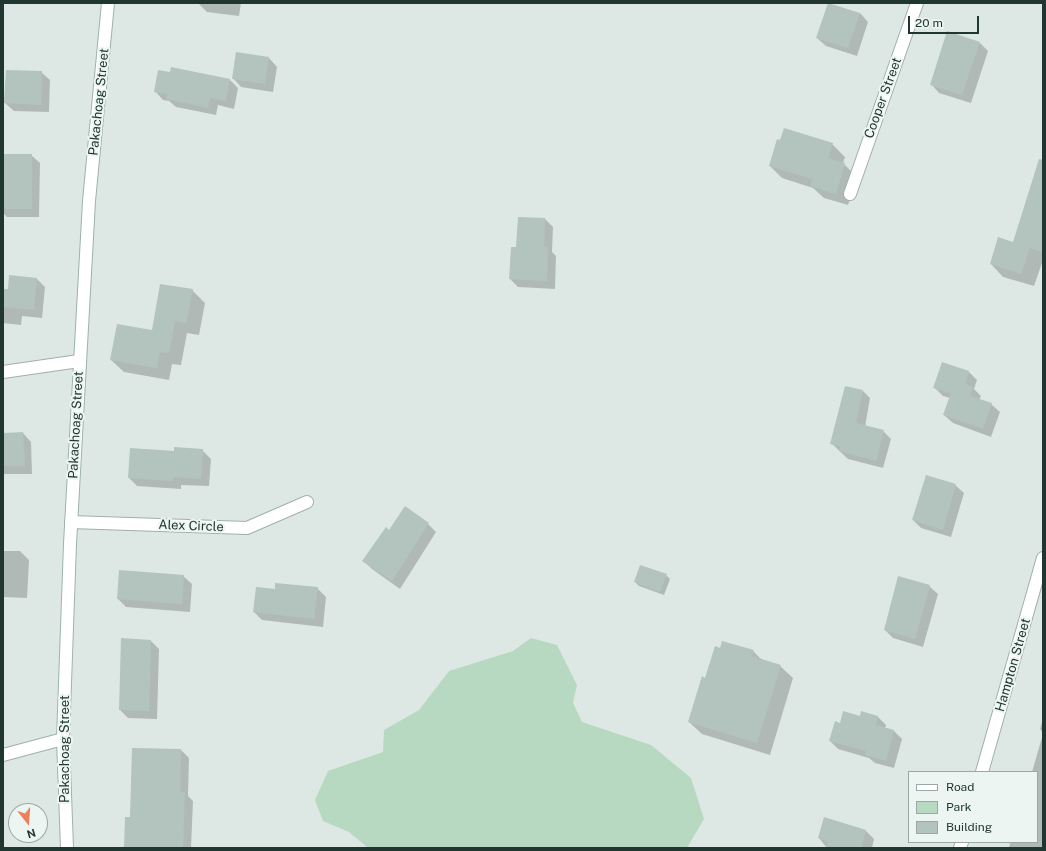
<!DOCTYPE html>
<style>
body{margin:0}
#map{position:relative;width:1046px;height:851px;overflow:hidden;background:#dde8e4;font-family:"Public Sans",sans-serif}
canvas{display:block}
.frame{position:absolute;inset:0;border:4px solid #203731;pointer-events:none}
.legend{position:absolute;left:908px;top:771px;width:130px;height:72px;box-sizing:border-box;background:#edf5f2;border:1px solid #9ba9a5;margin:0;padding:5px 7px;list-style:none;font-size:12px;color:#203731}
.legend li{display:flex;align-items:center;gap:8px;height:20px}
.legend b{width:20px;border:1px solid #9ba9a5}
.north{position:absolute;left:8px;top:803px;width:40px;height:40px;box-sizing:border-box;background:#edf5f2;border:1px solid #9ba9a5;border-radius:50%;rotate:163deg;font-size:11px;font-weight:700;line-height:16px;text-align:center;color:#203731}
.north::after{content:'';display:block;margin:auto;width:14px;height:18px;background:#ea815a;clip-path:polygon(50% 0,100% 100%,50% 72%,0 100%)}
.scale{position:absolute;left:908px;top:16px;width:71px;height:18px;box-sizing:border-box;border:2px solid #203731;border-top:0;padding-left:5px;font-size:12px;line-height:14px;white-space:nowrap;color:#203731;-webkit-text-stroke:3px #edf5f2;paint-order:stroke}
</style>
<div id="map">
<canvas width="1046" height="851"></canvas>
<div class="frame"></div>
<ul class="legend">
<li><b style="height:5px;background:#fff"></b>Road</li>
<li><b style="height:11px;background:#b7d9c1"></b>Park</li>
<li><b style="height:11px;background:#b3c3bd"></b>Building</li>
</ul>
<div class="north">N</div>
<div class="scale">20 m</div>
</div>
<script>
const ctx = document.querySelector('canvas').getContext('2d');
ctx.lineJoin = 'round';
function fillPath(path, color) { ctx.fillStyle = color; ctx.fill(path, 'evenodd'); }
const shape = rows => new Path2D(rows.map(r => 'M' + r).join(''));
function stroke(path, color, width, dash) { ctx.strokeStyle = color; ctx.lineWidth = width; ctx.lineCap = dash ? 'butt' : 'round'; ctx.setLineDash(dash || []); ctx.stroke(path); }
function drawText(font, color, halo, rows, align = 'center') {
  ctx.font = font + ' "Public Sans",sans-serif'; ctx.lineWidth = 4; ctx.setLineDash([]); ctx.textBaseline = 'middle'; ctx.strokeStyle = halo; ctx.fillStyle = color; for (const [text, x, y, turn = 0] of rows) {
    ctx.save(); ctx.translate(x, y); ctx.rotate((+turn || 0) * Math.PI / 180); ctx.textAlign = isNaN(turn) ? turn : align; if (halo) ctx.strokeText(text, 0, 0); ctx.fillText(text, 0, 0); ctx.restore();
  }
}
const green = shape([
 [531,638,557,645,577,685,573,703,582,722,651,745,691,778,704,819,687,848,368,848,349,832,323,821,315,800,328,771,383,752,384,730,419,710,449,671,513,651]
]);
const shadow = shape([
 [198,3,241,3,239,16,207,12],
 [860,13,868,22,857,56,826,46,817,38],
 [980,43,988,51,971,103,939,93,931,84],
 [269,58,277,67,273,92,241,87,233,78],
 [41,72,50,80,49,112,14,111,5,103],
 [230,80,238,88,234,109,218,105,216,115,176,107,169,101,163,100,155,91],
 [781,141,832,144,845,157,843,163,857,177,848,205,824,198,813,188,782,178,770,166],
 [3,155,31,155,40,163,39,217,7,217,3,213],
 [1043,186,1043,260,1034,286,1003,277,991,264,1013,243],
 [519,218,545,219,553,227,552,252,556,256,555,289,518,287,510,279,517,248],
 [37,279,45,287,42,318,22,316,21,325,3,323,3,290,9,291],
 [192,290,205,303,199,335,187,333,181,365,172,364,169,380,124,372,111,360,153,331],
 [969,372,977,380,974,389,981,396,979,400,991,404,1000,412,991,437,953,423,944,415,950,398,943,396,934,387],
 [863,391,870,398,865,427,883,431,891,439,883,468,848,459,831,443],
 [23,433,31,442,32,474,3,474,3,434],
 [202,450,211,459,209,486,181,485,181,489,137,486,129,478,175,452],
 [955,485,964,493,951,537,921,528,913,520],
 [428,524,436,532,400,589,372,569,363,560,389,531],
 [3,551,20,551,29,560,27,598,3,597],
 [666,575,670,579,664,595,639,586,635,582],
 [183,576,192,584,190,612,126,607,118,599],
 [929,586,938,594,923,647,893,638,885,630],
 [257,588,276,590,317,588,326,597,323,627,262,620,254,612],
 [151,641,159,649,157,719,128,718,120,710],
 [753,651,762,660,780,666,793,678,770,755,702,734,689,722,706,679],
 [860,717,878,717,886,725,885,728,894,731,902,739,894,768,875,763,869,758,838,749,830,741,841,724],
 [1043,718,1043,733,1040,729],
 [1043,734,1043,846,1041,848,1009,848,1010,842,1037,842,1037,772,1032,772],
 [181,750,189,758,188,796,193,801,191,848,125,848,131,818],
 [825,818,866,831,874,839,872,848,827,848,819,838]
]);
const building = shape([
 [828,3,860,13,848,48,816,38],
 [947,31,980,42,962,95,930,85],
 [236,52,269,57,265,84,232,79],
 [171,67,230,79,226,101,210,98,208,108,166,99,167,94,154,92,158,70,170,72],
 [6,70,42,71,41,105,4,103],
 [784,128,833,143,828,158,845,163,836,194,810,186,812,179,769,166,777,139,780,140],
 [3,154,32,154,32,209,3,209],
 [1039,159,1043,160,1043,252,1030,248,1021,274,990,264,998,237,1013,242],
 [518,217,545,218,544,246,548,247,547,281,509,279,511,247,516,247],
 [9,275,37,278,34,310,3,307,3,289,8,289],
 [160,284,193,289,186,323,175,321,169,353,160,352,157,368,110,360,117,324,152,330],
 [942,362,969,371,965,384,973,387,970,396,992,403,983,429,943,415,951,393,933,388],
 [845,386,863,390,856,423,884,430,876,461,839,451,840,446,830,444],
 [23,432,25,466,3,466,3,433],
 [174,447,203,449,201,479,173,477,173,481,128,478,130,448,174,451],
 [926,475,956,484,943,530,912,520],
 [405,506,429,523,392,581,362,561,386,527,389,530],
 [640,565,667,574,660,592,634,582],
 [119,570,184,575,182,604,117,599],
 [898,576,930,585,915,639,884,630],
 [275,583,318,587,314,619,253,612,256,587,275,589],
 [121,638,151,640,149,711,119,710],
 [722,641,754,650,752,656,781,665,757,743,688,722,702,676,705,678,715,646,720,648],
 [843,711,860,716,861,711,878,716,876,725,894,730,886,761,865,755,866,751,829,741,835,721,840,723],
 [132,748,181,749,180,792,185,792,183,848,124,848,125,817,130,817],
 [824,817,866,830,861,848,826,848,828,842,818,838]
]);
const street = shape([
 [850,194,917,3],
 [3,372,79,361],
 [71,522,247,528,307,502],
 [3,755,63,739],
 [982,772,1043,558],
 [960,848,962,842]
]);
const secondary = shape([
 [67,848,63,739,70,544,89,201,108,3]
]);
const streetNames = [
 ["Cooper Street",883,98,-70],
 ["Pakachoag Street",99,102,-84],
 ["Pakachoag Street",76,425,-87],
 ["Alex Circle",191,526,2],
 ["Hampton Street",1013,665,-74],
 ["Pakachoag Street",65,749,-90]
];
fillPath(green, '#b7d9c1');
fillPath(shadow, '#0003');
fillPath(building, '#b3c3bd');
stroke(street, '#a1afab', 14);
stroke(secondary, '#9db3ac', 14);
stroke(street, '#fff', 12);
stroke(secondary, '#fff', 12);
drawText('13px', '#203731', '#edf5f2', streetNames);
</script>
